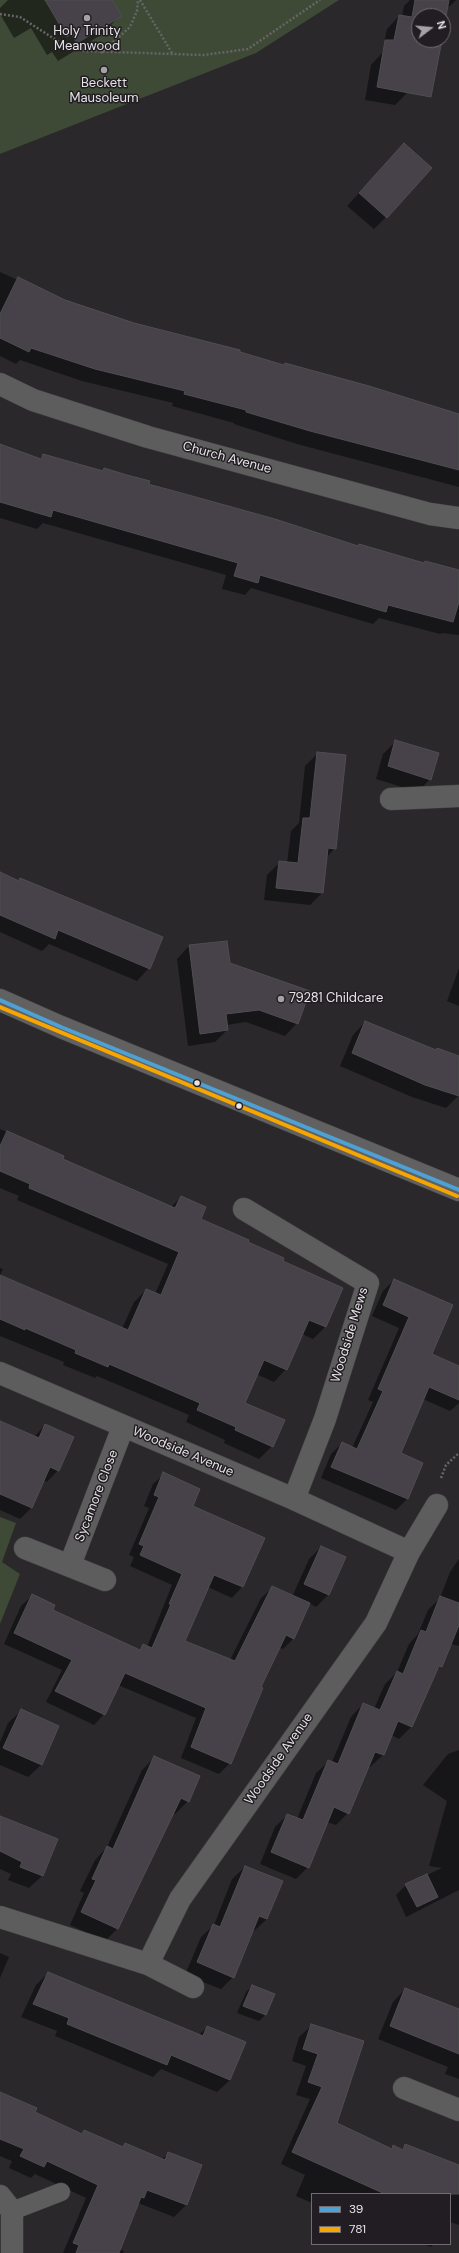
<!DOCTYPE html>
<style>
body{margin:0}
#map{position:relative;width:459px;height:2253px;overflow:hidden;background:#2a282b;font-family:"DM Sans",sans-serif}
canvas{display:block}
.legend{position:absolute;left:311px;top:2193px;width:140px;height:52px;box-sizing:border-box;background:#211d22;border:1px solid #706c71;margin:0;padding:5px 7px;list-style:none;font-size:12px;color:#e6e3e7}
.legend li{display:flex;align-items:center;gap:8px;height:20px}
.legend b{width:20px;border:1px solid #706c71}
.north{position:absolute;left:411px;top:8px;width:40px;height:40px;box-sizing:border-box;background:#211d22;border:1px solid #706c71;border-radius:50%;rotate:74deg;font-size:11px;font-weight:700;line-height:16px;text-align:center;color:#e6e3e7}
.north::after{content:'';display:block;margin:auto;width:14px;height:18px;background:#a4a2a5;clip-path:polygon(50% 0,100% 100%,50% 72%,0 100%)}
</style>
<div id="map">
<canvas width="459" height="2253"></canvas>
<ul class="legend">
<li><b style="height:5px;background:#4da1d4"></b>39</li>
<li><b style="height:5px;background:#f7a600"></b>781</li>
</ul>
<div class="north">N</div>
</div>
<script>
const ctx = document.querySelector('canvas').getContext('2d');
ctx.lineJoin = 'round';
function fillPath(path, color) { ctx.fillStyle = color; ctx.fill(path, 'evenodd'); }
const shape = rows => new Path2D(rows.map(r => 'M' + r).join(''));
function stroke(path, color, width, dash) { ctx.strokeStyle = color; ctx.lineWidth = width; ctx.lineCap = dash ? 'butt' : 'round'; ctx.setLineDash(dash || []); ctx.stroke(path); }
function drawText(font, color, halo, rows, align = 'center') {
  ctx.font = font + ' "DM Sans",sans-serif'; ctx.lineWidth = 3; ctx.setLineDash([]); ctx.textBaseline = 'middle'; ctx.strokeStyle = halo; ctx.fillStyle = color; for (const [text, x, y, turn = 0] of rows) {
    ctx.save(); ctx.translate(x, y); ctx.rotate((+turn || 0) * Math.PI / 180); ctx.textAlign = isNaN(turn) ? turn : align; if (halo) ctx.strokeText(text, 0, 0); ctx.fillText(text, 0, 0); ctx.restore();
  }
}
const green = shape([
 [0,0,339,0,256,53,0,154],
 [0,1517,16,1523,2,1562,20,1574,0,1624]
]);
const shadow = shape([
 [8,0,111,0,120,16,101,35,58,61,52,52,47,55,31,28,14,38,0,14,0,8],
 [410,0,456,0,450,6,447,6,443,26,443,16,419,16,419,40,441,40,408,92,395,105,365,100,371,65,382,53,387,29,399,16,402,17,404,6],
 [392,157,386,217,374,229,347,206],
 [0,272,64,301,134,324,368,387,459,415,459,487,297,444,234,424,234,423,172,406,173,403,82,381,20,360,16,364,0,356],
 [0,445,39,459,43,455,102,472,104,469,357,547,359,545,423,564,459,571,459,635,442,633,440,634,379,618,373,624,251,588,245,595,222,589,226,575,43,523,37,529,0,518],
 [396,741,430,779,418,792,376,779,383,754],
 [318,753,335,848,326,858,322,893,310,905,264,900,267,875,280,862,287,863,291,831,299,823,305,766],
 [0,873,18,881,21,879,149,968,137,981,49,944,42,951,0,932],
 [189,946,229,963,297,1023,285,1036,246,1022,226,1025,227,1030,215,1042,188,1046,177,959],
 [459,968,459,1006,447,1001],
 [365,1022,436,1051,459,1057,458,1096,446,1108,412,1097,340,1066,353,1035],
 [0,1129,62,1157,61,1159,171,1207,181,1197,199,1219,281,1262,325,1327,313,1339,302,1334,286,1369,274,1382,256,1374,244,1403,272,1446,259,1459,224,1443,225,1440,186,1422,189,1415,97,1376,95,1378,63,1365,64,1362,0,1336,0,1268,3,1269,0,1276,122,1329,134,1302,146,1290,155,1294,168,1264,17,1200,19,1196,0,1188],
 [394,1280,431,1355,459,1367,459,1403,450,1411,423,1399,400,1453,422,1463,407,1499,396,1510,321,1478,331,1454,342,1443,352,1448,373,1402,368,1400,399,1328,372,1316,383,1291],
 [0,1422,34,1437,45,1425,58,1470,47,1482,43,1480,31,1508,20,1519,0,1510],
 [164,1474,191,1507,264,1539,242,1587,232,1598,208,1587,184,1642,230,1660,261,1598,272,1588,292,1597,309,1559,321,1547,329,1594,316,1607,309,1603,294,1638,283,1649,279,1647,260,1688,230,1763,219,1774,181,1758,196,1718,118,1685,104,1714,94,1725,46,1702,62,1670,4,1644,21,1606,32,1596,52,1610,138,1650,143,1645,147,1647,172,1585,130,1566,134,1557,129,1555,149,1508,144,1506,153,1484],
 [459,1559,459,1646,451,1644,441,1666,435,1672,412,1726,399,1739,391,1735,383,1755,370,1767,368,1766,348,1813,336,1825,327,1822,308,1867,296,1879,260,1864,275,1827,287,1815,297,1819,316,1773,329,1761,332,1762,351,1717,363,1704,374,1709,385,1684,397,1672,409,1644,418,1634,428,1610,440,1598,450,1572],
 [21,1711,57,1727,41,1765,28,1777,0,1765,0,1742,8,1723],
 [459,1750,459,1890,406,1917,396,1895,406,1885,442,1868,429,1866,447,1801,423,1785,448,1754],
 [155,1757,188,1801,175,1814,173,1813,118,1928,105,1941,70,1925,84,1893,80,1891,95,1860,107,1847,142,1770],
 [0,1817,42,1876,29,1888,8,1880,11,1874,0,1869],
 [245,1867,267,1919,254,1931,252,1930,233,1977,221,1989,185,1975,201,1937,214,1925,232,1879],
 [0,1953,9,1957,0,1978],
 [48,1973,199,2035,207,2027,230,2080,217,2092,161,2069,153,2077,55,2036,57,2031,21,2017,36,1985],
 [252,1986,274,1994,265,2015,259,2021,237,2013,246,1992],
 [405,1989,459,2010,459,2079,445,2074,448,2067,378,2039,393,2002],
 [312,2025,335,2124,390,2149,393,2146,401,2150,406,2145,459,2165,459,2225,450,2222,450,2194,312,2194,312,2203,296,2196,305,2175,281,2164,310,2099,296,2095,306,2066,292,2061,299,2037],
 [0,2093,34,2113,81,2134,84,2131,122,2147,125,2144,161,2160,168,2154,201,2166,186,2205,174,2217,138,2203,119,2249,124,2251,123,2253,63,2253,86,2198,35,2174,31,2178,9,2168,12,2161,0,2156],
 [424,2244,434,2244,431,2247]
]);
const building = shape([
 [45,0,112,0,122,16,77,43,71,34,67,37,45,0],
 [415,0,449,0,443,32,443,16,419,16,419,40,442,40,431,97,377,87,385,40,394,40,399,15,412,17,415,0],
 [404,143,432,168,387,218,359,193,404,143],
 [18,277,65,300,134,323,240,350,240,352,284,365,285,363,369,386,459,414,459,470,310,431,246,412,246,410,184,394,185,391,95,369,31,348,29,352,0,338,0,314,18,277],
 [0,444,41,459,43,454,103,471,104,468,127,475,150,481,149,484,275,519,358,546,359,544,424,563,425,561,459,570,459,602,453,622,388,605,386,612,260,575,258,583,234,576,238,563,53,510,51,517,0,502,0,444],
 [395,740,439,753,431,780,388,766,395,740],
 [317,752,346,755,336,849,328,848,323,893,276,888,279,861,298,863,303,818,310,818,317,752],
 [0,872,19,881,20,878,163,937,150,969,58,930,55,939,0,915,0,872],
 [227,941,230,963,310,991,298,1024,259,1010,226,1014,228,1030,200,1034,189,945,227,941],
 [365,1021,436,1050,437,1048,459,1056,459,1096,425,1085,352,1053,365,1021],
 [7,1131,64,1156,63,1159,175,1208,181,1196,206,1207,201,1219,249,1240,248,1242,284,1258,283,1261,343,1288,326,1327,309,1320,287,1370,264,1360,245,1403,285,1420,273,1447,235,1430,236,1427,197,1410,200,1403,109,1364,108,1367,75,1353,76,1350,25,1328,25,1330,0,1319,0,1275,128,1330,146,1289,161,1295,179,1252,29,1188,30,1184,0,1171,0,1146,7,1131],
 [394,1279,453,1305,432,1354,459,1366,459,1400,429,1387,401,1453,423,1463,408,1499,331,1467,342,1442,357,1449,383,1391,378,1389,409,1317,383,1305,394,1279],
 [0,1421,39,1438,45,1424,74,1437,59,1471,50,1467,32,1508,0,1494,0,1421],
 [163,1472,200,1489,193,1506,265,1538,243,1587,214,1575,185,1641,235,1661,272,1586,310,1603,294,1639,286,1635,261,1687,263,1688,231,1764,191,1747,206,1708,125,1673,105,1715,55,1691,72,1660,14,1633,32,1594,55,1605,53,1610,140,1650,143,1644,152,1648,171,1604,169,1604,182,1574,140,1555,144,1546,139,1544,159,1497,154,1495,163,1472],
 [321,1546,346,1557,329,1595,304,1584,321,1546],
 [440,1596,459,1603,459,1625,442,1667,439,1666,412,1727,398,1721,384,1755,375,1752,349,1814,334,1807,309,1868,271,1852,287,1814,303,1820,328,1760,338,1764,363,1703,380,1710,397,1671,403,1674,421,1630,426,1632,440,1596],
 [21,1709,59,1726,42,1765,3,1748,21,1709],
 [154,1756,200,1776,189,1802,181,1798,118,1929,81,1912,96,1880,92,1879,107,1846,113,1849,154,1756],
 [0,1816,58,1839,43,1876,20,1867,22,1862,0,1851,0,1816],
 [245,1866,283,1881,267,1919,259,1916,234,1978,197,1962,213,1924,220,1927,245,1866],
 [427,1874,438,1897,417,1907,405,1884,427,1874],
 [48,1972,203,2036,207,2026,246,2042,230,2080,171,2055,167,2065,67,2024,69,2018,33,2004,48,1972],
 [252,1985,275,1994,266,2015,243,2006,252,1985],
 [405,1988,459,2009,459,2054,390,2026,405,1988],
 [311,2024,364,2041,337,2123,392,2149,393,2145,403,2150,405,2144,459,2165,459,2194,385,2194,292,2152,322,2087,308,2082,318,2054,303,2049,311,2024],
 [0,2092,37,2108,35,2112,82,2134,84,2130,123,2147,125,2143,165,2160,168,2152,202,2165,187,2205,147,2190,144,2198,141,2197,119,2253,76,2253,79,2245,73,2243,98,2185,47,2161,44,2167,20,2156,24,2149,0,2139,0,2092]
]);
const path = shape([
 [140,0,172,53],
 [0,14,20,17,64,45,82,51,204,55,248,49,320,0],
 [101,53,130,27,137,11,138,0],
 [441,1478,446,1465,459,1453]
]);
const service = shape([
 [12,2211,61,2192]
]);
const minor = shape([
 [0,384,33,400,148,437,430,514,459,518],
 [391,799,459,796],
 [244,1209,368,1283,325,1419,294,1499],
 [0,1373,294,1499,409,1552],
 [25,1548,105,1580],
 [70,1565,123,1427],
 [0,1917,148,1964,193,1987],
 [148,1964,180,1899,376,1623,409,1552,437,1505],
 [404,2088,459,2110],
 [0,2196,12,2211,12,2253]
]);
const secondary = shape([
 [0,1000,61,1027,459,1190]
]);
const bus1 = shape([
 [0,1000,61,1027,459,1190]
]);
const bus2 = shape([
 [0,1007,457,1196]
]);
const markers = [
 [87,18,4,"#a4a2a5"],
 [104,70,4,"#a4a2a5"],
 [281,999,4,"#a4a2a5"],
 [197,1083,3.5,"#e6e3e7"],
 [239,1106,3.5,"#e6e3e7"]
];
const poiNames = [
 ["Holy Trinity",87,32],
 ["Meanwood",87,47],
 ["Beckett",104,84],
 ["Mausoleum",104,99],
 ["79281 Childcare",289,999,"left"]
];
const streetNames = [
 ["Church Avenue",227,458,15],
 ["Woodside Mews",350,1335,-73],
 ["Woodside Avenue",183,1452,23],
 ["Sycamore Close",97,1496,-69],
 ["Woodside Avenue",279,1759,-55]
];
fillPath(green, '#3e4936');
fillPath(shadow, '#0007');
fillPath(building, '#474149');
stroke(building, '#4f4e50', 1);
stroke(service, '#444344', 19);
stroke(minor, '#444344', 23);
stroke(secondary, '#444344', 23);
stroke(path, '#676666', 2.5, [2, 2]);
stroke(service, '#5e5d5d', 18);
stroke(minor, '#5e5d5d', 22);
stroke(secondary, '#626161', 22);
stroke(bus1, '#4da1d4', 4);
stroke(bus2, '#f7a600', 4);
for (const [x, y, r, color] of markers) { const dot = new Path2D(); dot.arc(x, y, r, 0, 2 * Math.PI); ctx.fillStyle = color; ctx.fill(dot); stroke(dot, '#211d22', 1.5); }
drawText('13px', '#e6e3e7', '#211d22', poiNames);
drawText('13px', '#e6e3e7', '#211d22', streetNames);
</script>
